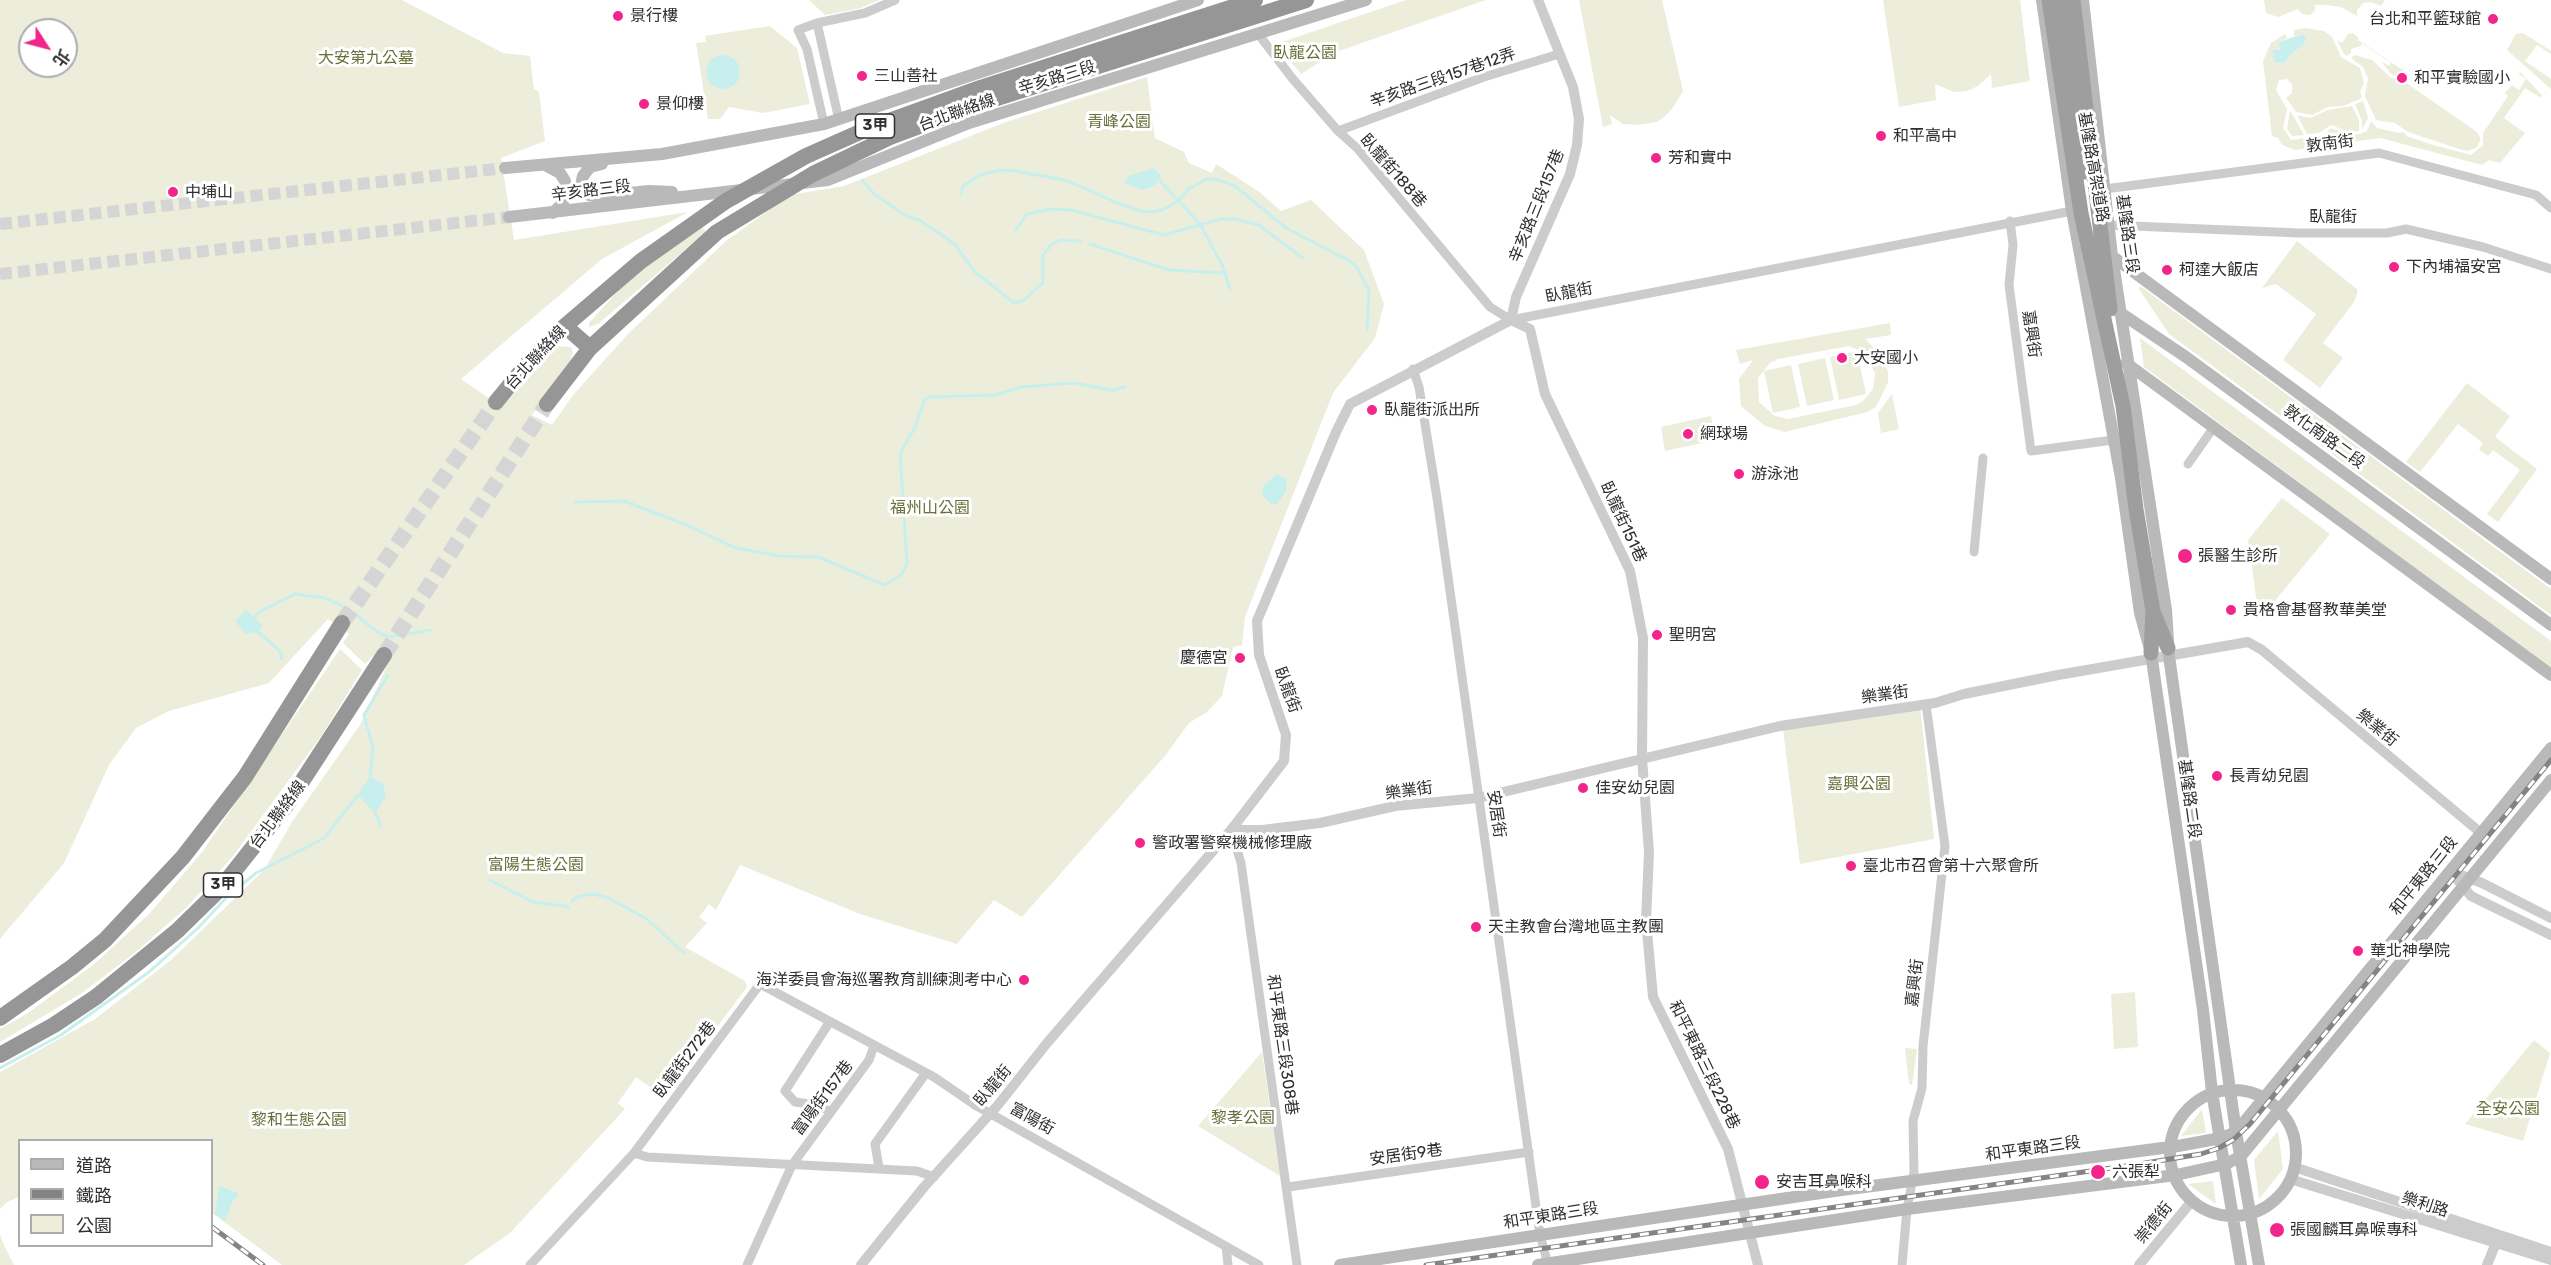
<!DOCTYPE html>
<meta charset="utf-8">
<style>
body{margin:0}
#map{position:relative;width:2551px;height:1265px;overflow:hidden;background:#fff;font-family:Rubik,"Noto Sans TC",sans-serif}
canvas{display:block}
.legend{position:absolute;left:18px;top:1139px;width:195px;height:108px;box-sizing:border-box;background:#fff;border:2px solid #acacac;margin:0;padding:8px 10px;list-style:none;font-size:18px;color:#2f2f2f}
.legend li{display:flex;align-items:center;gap:12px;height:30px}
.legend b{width:30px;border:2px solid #acacac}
.north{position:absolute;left:18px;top:18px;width:60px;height:60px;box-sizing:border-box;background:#fff;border:2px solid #acacac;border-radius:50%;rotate:126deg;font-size:16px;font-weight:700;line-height:24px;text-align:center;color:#2f2f2f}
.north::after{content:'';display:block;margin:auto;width:21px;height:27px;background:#f3248a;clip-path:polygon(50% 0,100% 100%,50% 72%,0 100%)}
</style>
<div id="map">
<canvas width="2551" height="1265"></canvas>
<ul class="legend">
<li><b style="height:8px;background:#b9b9b9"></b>道路</li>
<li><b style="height:8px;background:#848484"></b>鐵路</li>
<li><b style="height:16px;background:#ededdc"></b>公園</li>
</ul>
<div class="north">北</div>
</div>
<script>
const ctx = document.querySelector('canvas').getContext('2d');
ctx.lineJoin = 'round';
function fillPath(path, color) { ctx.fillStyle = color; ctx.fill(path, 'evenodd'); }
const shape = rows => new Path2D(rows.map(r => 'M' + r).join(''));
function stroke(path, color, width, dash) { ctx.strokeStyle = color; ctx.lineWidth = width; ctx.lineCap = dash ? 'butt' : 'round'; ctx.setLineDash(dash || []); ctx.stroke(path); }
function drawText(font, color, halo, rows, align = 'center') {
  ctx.font = font + ' Rubik,"Noto Sans TC",sans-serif'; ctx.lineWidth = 6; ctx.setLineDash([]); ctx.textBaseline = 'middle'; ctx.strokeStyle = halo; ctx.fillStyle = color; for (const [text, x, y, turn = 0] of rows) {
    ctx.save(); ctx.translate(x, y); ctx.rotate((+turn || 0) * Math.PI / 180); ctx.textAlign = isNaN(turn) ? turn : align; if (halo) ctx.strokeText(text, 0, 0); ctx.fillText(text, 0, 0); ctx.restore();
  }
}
const green = shape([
 [0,0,402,0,503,53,530,56,534,89,539,92,545,141,501,158,514,240,688,212,602,259,461,379,502,407,558,346,571,347,573,353,570,362,532,415,552,425,573,395,628,334,726,241,790,195,844,186,1006,122,1147,77,1155,138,1184,152,1189,163,1212,173,1216,164,1258,191,1281,211,1311,200,1364,250,1384,304,1375,338,1333,393,1245,617,1242,645,1233,647,1222,696,1207,712,1189,723,1165,756,1022,917,994,900,957,944,860,914,740,865,716,910,709,904,699,917,707,923,685,947,745,981,747,987,664,1097,636,1077,618,1103,625,1109,510,1233,464,1265,282,1265,212,1213,212,1140,20,1140,19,1197,7,1202,0,1209,0,1072,95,1019,171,960,264,870,292,822,360,725,390,659,376,653,365,664,343,643,349,634,328,619,269,683,169,711,136,728,109,765,64,863,0,939],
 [30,30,66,30,66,66,30,66],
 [809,0,879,0,861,8,825,15],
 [1406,0,1486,0,1336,52,1301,74,1276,44],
 [1579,0,1662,0,1683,91,1672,109,1664,117,1657,122,1638,125,1623,124,1610,115,1612,124,1603,127],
 [1883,0,2020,0,2030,81,1992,88,1991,74,1978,86,1967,91,1954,92,1935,84,1936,100,1899,107],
 [2264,0,2385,0,2381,6,2371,2,2363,3,2357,10,2357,16,2341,7,2327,5,2315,5,2315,10,2310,15,2302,14,2298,9,2278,17,2266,13],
 [770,26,797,48,810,104,763,113,729,107,720,119,708,119,696,43,706,42,705,36],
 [2306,28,2324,31,2332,37,2341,57,2360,68,2364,83,2360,92,2362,98,2343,106,2328,107,2312,115,2296,112,2286,98,2292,93,2292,84,2287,79,2279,80,2276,90,2287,109,2283,128,2291,140,2324,135,2331,128,2349,135,2360,134,2367,131,2371,121,2377,128,2399,133,2403,132,2407,136,2430,144,2471,155,2483,145,2483,133,2508,96,2505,93,2512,85,2519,90,2526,79,2519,74,2520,72,2542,95,2541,98,2525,88,2504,118,2525,133,2500,163,2489,160,2482,165,2380,138,2295,150,2282,145,2278,138,2272,136,2263,61,2271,43,2285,34,2287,38,2279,42,2281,47,2275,52,2278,63,2284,64,2290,55,2302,46,2302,34,2294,36,2294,30],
 [2353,33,2359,38,2358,40,2404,71,2400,77,2392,75,2381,61,2389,66,2391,63,2361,43,2361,46,2351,49,2351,53,2347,56,2344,54,2337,40,2342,43,2348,34],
 [2523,33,2551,51,2551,54,2537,45,2525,61,2551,79,2551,89,2507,50,2516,34],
 [2355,55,2372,60,2391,78,2402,80,2477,132,2481,139,2476,148,2467,151,2459,149,2408,132,2395,123,2376,120,2365,96,2368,78,2363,67,2351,58],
 [2363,101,2368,118,2362,130,2362,121,2355,104],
 [2352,106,2359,120,2359,131,2349,132,2331,125,2319,133,2307,134,2297,115,2310,118,2328,110],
 [2290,110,2299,126,2304,135,2292,136,2287,129],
 [701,225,706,232,598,324,589,327,589,323,619,290,647,265],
 [2297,241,2358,290,2354,302,2323,343,2343,358,2320,388,2283,360,2316,314,2276,284,2262,288],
 [2140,286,2551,589,2551,615,2169,334,2139,289],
 [1890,323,1891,335,1865,339,1881,355,1888,372,1888,382,1880,399,1876,407,1867,412,1785,432,1765,426,1741,406,1739,379,1753,360,1740,364,1736,350],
 [1849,346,1863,352,1875,373,1873,389,1863,401,1856,405,1788,419,1775,416,1759,402,1758,378,1770,363,1778,359],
 [2140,338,2551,641,2551,669,2144,367],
 [1857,351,1866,394,1839,400,1830,357],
 [1825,358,1834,400,1807,406,1798,364],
 [1791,365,1800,407,1773,413,1764,371],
 [2467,383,2510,416,2495,437,2537,469,2498,522,2487,514,2520,470,2493,450,2488,456,2479,449,2483,443,2458,424,2420,472,2406,462],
 [1892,394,1899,429,1881,433,1878,413],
 [1711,416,1716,440,1665,451,1661,427],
 [2282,498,2330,534,2265,613,2258,611,2248,540],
 [340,649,362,670,322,735,233,856,186,908,132,955,82,993,0,1042,0,1029,28,1013,93,965,150,913,203,851],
 [1920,704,1934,839,1800,864,1783,729],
 [2135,992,2138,1047,2114,1049,2111,994],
 [2534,1040,2550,1053,2523,1141,2465,1124],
 [1905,1048,1917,1049,1912,1085,1909,1084],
 [1262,1052,1280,1176,1198,1126],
 [2202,1109,2206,1133,2181,1136],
 [2278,1131,2283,1169,2259,1199,2254,1160],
 [2213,1181,2216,1204,2188,1184],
 [0,1234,3,1243,14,1265,0,1265]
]);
const water = shape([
 [2302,34,2307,38,2302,46,2290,55,2284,64,2275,62,2272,51,2280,49,2279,42],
 '706 72a17 17 0 1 1 34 0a17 17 0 1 1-34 0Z',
 [1154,168,1161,176,1154,186,1142,190,1125,183,1128,176],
 [1277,474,1286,479,1287,490,1277,504,1270,504,1262,494,1264,485],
 [246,610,263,626,258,632,246,634,235,621],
 [370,776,383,784,386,797,375,813,358,795],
 [219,1186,238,1193,237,1198,233,1200,225,1221,215,1214]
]);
const stream = shape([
 [862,180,873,193,906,216,919,220,945,237,956,246,974,271,1014,303,1024,300,1043,283,1043,255,1050,246,1060,240,1081,241],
 [1160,181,1200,224,1222,265,1230,289],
 [961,194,963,186,980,175,1000,170,1015,171,1065,180,1120,204,1140,211,1152,212,1162,210,1178,201,1189,189,1206,179,1219,180,1235,186,1286,228,1348,260,1356,266,1369,291,1367,330],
 [1016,230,1027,214,1051,209,1071,210,1164,235,1221,219,1235,219,1259,225,1303,258],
 [1090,244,1169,270,1225,273],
 [575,502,624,501,684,524,736,548,780,556,818,557,885,585,902,574,907,563,900,454,916,425,924,401,929,397,996,395,1021,387,1073,383,1113,390,1125,387],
 [254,618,259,612,295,594,325,598,347,608,379,633,390,637,430,630],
 [258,632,279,650,282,659],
 [370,776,373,748,364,715,388,675],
 [375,813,381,826],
 [490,880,533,902,555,905],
 [572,901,577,897,592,894,606,897,647,919,684,953],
 [558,905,569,907],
 [0,1068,61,1035,149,972,198,928,228,896,256,873,324,838,358,795]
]);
const secondaryTunnel = shape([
 [0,224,505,168],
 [0,274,509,217]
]);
const motorwayTunnel = shape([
 [342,623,496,402],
 [384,655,547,404]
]);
const minor = shape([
 [817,23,839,120],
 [1259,35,1292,78,1338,131,1358,149,1490,307,1511,320,2072,211],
 [824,124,807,49,798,30,817,23,865,13,895,0],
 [1338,131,1484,77,1559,54],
 [2105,189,2379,153,2536,195,2551,208],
 [2010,221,2013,245,2009,285,2031,451,2113,440],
 [2109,225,2299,233,2387,233,2406,229,2483,247,2551,269],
 [1413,369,1419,387,1437,498,1540,1235,1548,1264],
 [2188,464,2214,427],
 [1974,552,1983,458],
 [1231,830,1241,863,1297,1265],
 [829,1023,785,1091,795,1102,818,1105,831,1112],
 [634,1153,760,984,934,1077,975,1105,1259,1265],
 [879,1168,875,1144,926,1073],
 [1288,1187,1529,1152],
 [1226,1246,1228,1265],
 [530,1265,634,1153,647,1157,917,1171,934,1177],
 [747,1265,792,1165,869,1060,874,1046],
 [1902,1265,1907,1209,1914,1172,1913,1121,1922,1088,1923,1046,1945,846,1926,704]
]);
const tertiary = shape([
 [1511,320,1530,329,1545,394,1630,571,1643,638,1642,758,1649,852,1646,920,1653,997,1728,1149,1758,1265],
 [1511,320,1516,297,1570,174,1577,145,1579,119,1573,87,1538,0],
 [1231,830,1262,830,1320,823,1395,806,1478,798,1780,726,1935,703,1964,694,2058,675,2248,642,2262,650,2481,833],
 [2450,871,2471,896,2551,935],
 [2450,871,2482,883,2551,918],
 [2294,1167,2551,1252],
 [2290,1179,2551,1260],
 [861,1265,924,1187,998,1105,1047,1043,1231,830,1284,761,1286,735,1259,655,1257,621,1336,432,1350,404,1511,320],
 [2139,1265,2192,1201],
 [2487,1265,2496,1243]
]);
const secondary = shape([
 [2042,0,2072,211,2121,478,2140,613,2151,653,2203,1010,2212,1092,2241,1265],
 [2083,0,2112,256,2166,610,2169,656,2236,1132,2259,1265],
 [602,164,590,167,583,176,581,185,589,195,602,196,649,191,672,192],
 [545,165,560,173,565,181,566,191,563,203,553,213],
 [505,168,662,154,824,124,1198,0],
 [509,217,828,180,969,123,1366,0],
 [2112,256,2551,579],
 [2119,312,2186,357,2551,625],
 [2126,363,2551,675],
 '2170 1153a63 63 0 1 1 126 0a63 63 0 1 1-126 0Z',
 [1340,1265,1834,1191,2178,1146,2221,1138,2236,1132,2551,748],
 [1538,1265,1907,1209,2176,1175,2226,1164,2241,1156,2551,780]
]);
const trunk = shape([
 [2049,0,2081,213,2123,406,2136,509,2153,611,2151,653],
 [2061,0,2085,172],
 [2073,0,2110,309],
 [2155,616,2168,648]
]);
const motorway = shape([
 [565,326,590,348],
 [496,402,527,364,565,326,641,261,726,201,806,156,867,129,980,88,1255,0],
 [547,404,590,348,717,232,813,174,890,137,981,103,1306,0],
 [0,1018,72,967,105,940,183,857,245,777,342,623],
 [0,1055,54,1025,96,997,177,931,220,889,288,803,384,655]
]);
const rail = shape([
 [212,1227,263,1265],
 [1426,1265,2133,1165,2201,1154,2219,1148,2233,1140,2250,1124,2551,760]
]);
const markers = [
 [618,16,6,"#f3248a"],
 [2493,19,6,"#f3248a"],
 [862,76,6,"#f3248a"],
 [2402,78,6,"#f3248a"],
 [644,104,6,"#f3248a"],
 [1881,136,6,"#f3248a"],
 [1656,158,6,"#f3248a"],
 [173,192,6,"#f3248a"],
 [2394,267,6,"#f3248a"],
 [2167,270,6,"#f3248a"],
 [1842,358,6,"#f3248a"],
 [1372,410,6,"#f3248a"],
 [1688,434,6,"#f3248a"],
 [1739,474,6,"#f3248a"],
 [2185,556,8,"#f3248a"],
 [2231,610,6,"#f3248a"],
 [1657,635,6,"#f3248a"],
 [1240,658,6,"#f3248a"],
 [2217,776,6,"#f3248a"],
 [1583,788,6,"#f3248a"],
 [1140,843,6,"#f3248a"],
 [1851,866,6,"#f3248a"],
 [1476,927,6,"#f3248a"],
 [2358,951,6,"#f3248a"],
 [1024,980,6,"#f3248a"],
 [2098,1172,8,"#f3248a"],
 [1762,1182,8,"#f3248a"],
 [2277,1230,8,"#f3248a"]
];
const shields = [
 [875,126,39],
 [223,885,39]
];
const shieldNames = [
 ["3甲",875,126],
 ["3甲",223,885]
];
const poiNames = [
 ["景行樓",630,16],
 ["台北和平籃球館",2481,19,"right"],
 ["三山善社",874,76],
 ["和平實驗國小",2414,78],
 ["景仰樓",656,104],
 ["和平高中",1893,136],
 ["芳和實中",1668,158],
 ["中埔山",185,192],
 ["下內埔福安宮",2406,267],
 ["柯達大飯店",2179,270],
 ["大安國小",1854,358],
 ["臥龍街派出所",1384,410],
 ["網球場",1700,434],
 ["游泳池",1751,474],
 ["張醫生診所",2198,556],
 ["貴格會基督教華美堂",2243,610],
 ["聖明宮",1669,635],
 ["慶德宮",1228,658,"right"],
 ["長青幼兒園",2229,776],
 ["佳安幼兒園",1595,788],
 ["警政署警察機械修理廠",1152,843],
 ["臺北市召會第十六聚會所",1863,866],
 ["天主教會台灣地區主教團",1488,927],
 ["華北神學院",2370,951],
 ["海洋委員會海巡署教育訓練測考中心",1012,980,"right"],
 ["六張犁",2112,1172],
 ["安吉耳鼻喉科",1776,1182],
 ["張國麟耳鼻喉專科",2290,1230]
];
const parkNames = [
 ["臥龍公園",1305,53],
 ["大安第九公墓",366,58],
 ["青峰公園",1119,122],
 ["福州山公園",930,508],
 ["嘉興公園",1859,784],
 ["富陽生態公園",536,865],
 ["全安公園",2508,1109],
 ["黎孝公園",1243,1118],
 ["黎和生態公園",299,1120]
];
const streetNames = [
 ["辛亥路三段",1057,78,-17],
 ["辛亥路三段157巷12弄",1443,78,-19],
 ["台北聯絡線",957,113,-20],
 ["敦南街",2330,144,-7],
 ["基隆路高架道路",2093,167,80],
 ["臥龍街188巷",1393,171,49],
 ["辛亥路三段",591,191,-7],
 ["辛亥路三段157巷",1537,206,-68],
 ["臥龍街",2333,217],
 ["基隆路三段",2127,234,82],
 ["臥龍街",1569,293,-11],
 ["嘉興街",2031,334,82],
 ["台北聯絡線",536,358,-47],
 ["敦化南路二段",2324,437,36],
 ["臥龍街151巷",1623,522,65],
 ["臥龍街",1287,690,70],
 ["樂業街",1885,695,-8],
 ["樂業街",2377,728,39],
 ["樂業街",1409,791,-8],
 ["基隆路二段",2189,799,82],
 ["安居街",1496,814,82],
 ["台北聯絡線",278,815,-53],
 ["和平東路三段",2424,876,-51],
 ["嘉興街",1915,983,-83],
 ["和平東路三段308巷",1282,1045,82],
 ["臥龍街272巷",685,1060,-53],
 ["和平東路三段228巷",1704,1065,64],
 ["臥龍街",993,1086,-50],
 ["富陽街157巷",823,1098,-53],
 ["富陽街",1032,1119,29],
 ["和平東路三段",2033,1149,-8],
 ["安居街9巷",1406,1155,-8],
 ["樂利路",2425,1205,18],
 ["和平東路三段",1551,1216,-9],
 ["崇德街",2154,1223,-51]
];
fillPath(green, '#ededdc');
fillPath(water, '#c7efed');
stroke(stream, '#c7efed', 3);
stroke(secondaryTunnel, '#d5d5d5', 12, [12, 6]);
stroke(motorwayTunnel, '#d5d5d5', 16, [16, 8]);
stroke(minor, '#ccc', 9);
stroke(tertiary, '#ccc', 10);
stroke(secondary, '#b9b9b9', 12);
stroke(trunk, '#9e9e9e', 15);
stroke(motorway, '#969696', 16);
stroke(rail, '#848484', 5);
stroke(rail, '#fff', 3, [9]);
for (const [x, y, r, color] of markers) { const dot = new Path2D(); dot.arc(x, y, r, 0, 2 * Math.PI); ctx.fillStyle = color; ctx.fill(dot); stroke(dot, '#fff', 2); }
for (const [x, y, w] of shields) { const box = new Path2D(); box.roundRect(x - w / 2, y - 12, w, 24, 4.5); ctx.fillStyle = '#fff'; ctx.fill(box); stroke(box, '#2f2f2f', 1.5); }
drawText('bold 15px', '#2f2f2f', null, shieldNames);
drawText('16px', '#2f2f2f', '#fff', poiNames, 'left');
drawText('16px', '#686f39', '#fff', parkNames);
drawText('16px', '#2f2f2f', '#fff', streetNames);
</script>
